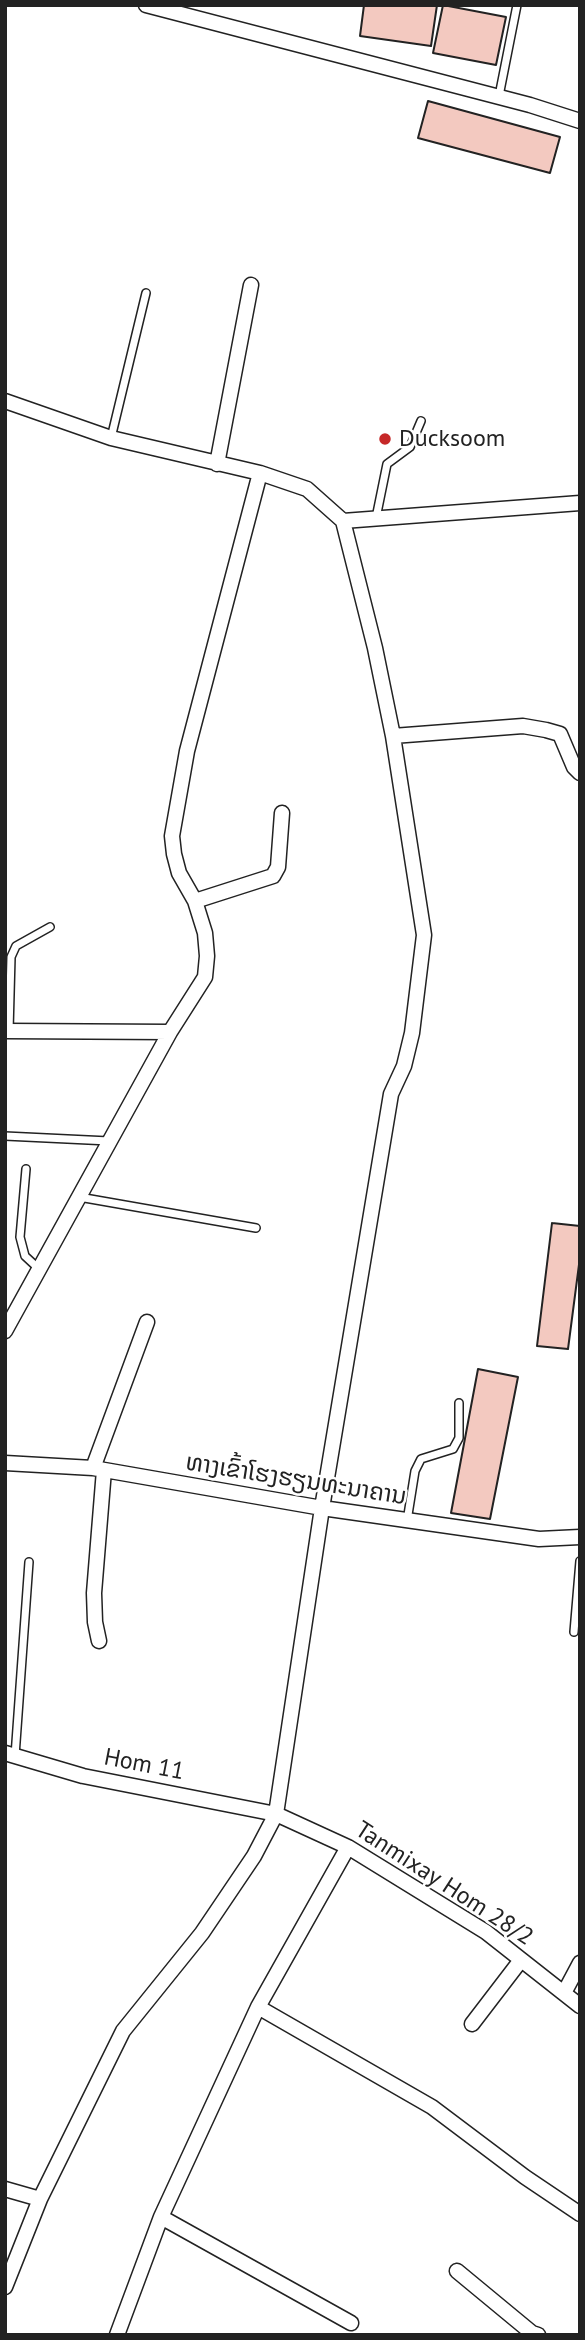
<!DOCTYPE html>
<meta charset="utf-8">
<style>
body{margin:0}
#map{position:relative;width:585px;height:2340px;overflow:hidden;background:#fff;font-family:"PT Sans",sans-serif}
canvas{display:block}
.frame{position:absolute;inset:0;border:7px solid #222;pointer-events:none}
</style>
<div id="map">
<canvas width="585" height="2340"></canvas>
<div class="frame"></div>
</div>
<script>
const ctx = document.querySelector('canvas').getContext('2d');
ctx.lineJoin = 'round';
function fillPath(path, color) { ctx.fillStyle = color; ctx.fill(path, 'evenodd'); }
const shape = rows => new Path2D(rows.map(r => 'M' + r).join(''));
function stroke(path, color, width, dash) { ctx.strokeStyle = color; ctx.lineWidth = width; ctx.lineCap = dash ? 'butt' : 'round'; ctx.setLineDash(dash || []); ctx.stroke(path); }
function drawText(font, color, halo, rows, align = 'center') {
  ctx.font = font + ' "PT Sans","Noto Sans Lao",sans-serif'; ctx.lineWidth = 5; ctx.setLineDash([]); ctx.textBaseline = 'middle'; ctx.strokeStyle = halo; ctx.fillStyle = color; for (const [text, x, y, turn = 0] of rows) {
    ctx.save(); ctx.translate(x, y); ctx.rotate((+turn || 0) * Math.PI / 180); ctx.textAlign = isNaN(turn) ? turn : align; if (halo) ctx.strokeText(text, 0, 0); ctx.fillText(text, 0, 0); ctx.restore();
  }
}
const building = shape([
 [364,5,437,5,431,46,360,36,364,5],
 [443,5,506,17,496,65,433,53,443,5],
 [428,101,560,137,550,173,418,138,428,101],
 [552,1223,580,1226,580,1257,568,1349,537,1346,552,1223],
 [478,1369,518,1377,490,1519,451,1513,478,1369]
]);
const lane = shape([
 [499,96,517,5],
 [111,438,146,293],
 [376,518,387,464,410,447,421,421],
 [9,1031,11,957,16,946,50,927],
 [5,1136,109,1141],
 [26,1169,20,1237,25,1256,39,1269],
 [79,1197,256,1228],
 [407,1521,415,1471,421,1459,453,1449,459,1438,459,1403],
 [574,1632,580,1561],
 [15,1756,29,1562]
]);
const street = shape([
 [146,5,530,105,580,121],
 [5,401,111,438,260,473,307,489,343,521,580,503],
 [217,464,251,285],
 [393,736,523,726,546,730,560,734,574,767,580,773],
 [195,901,273,876,278,867,282,813],
 [5,1031,170,1032],
 [5,1331,170,1032,205,977,207,956,205,933,195,901,179,873,174,854,172,836,187,751,260,473],
 [5,1463,93,1468,322,1508,539,1539,580,1537],
 [93,1468,147,1322],
 [99,1641,95,1622,94,1593,104,1470],
 [5,1753,83,1776,276,1814,348,1847,486,1932,580,2006],
 [564,1993,580,1963],
 [258,2007,432,2107,525,2177,580,2214],
 [472,2024,521,1960],
 [5,2189,40,2199],
 [161,2217,351,2323],
 [457,2271,532,2333,538,2335],
 [5,2287,40,2199,123,2031,202,1933,254,1856,276,1814,322,1508,391,1094,404,1066,412,1033,424,935,393,736,375,648,343,521],
 [117,2335,161,2217,258,2007,348,1847]
]);
const markers = [
 [385,439,7,"#c62828"]
];
const poiNames = [
 ["Ducksoom",399,439]
];
const streetNames = [
 ["ທາງເຂົ້າໂຮງຮຽນທະນາຄານ",296,1480,9],
 ["Hom 11",144,1765,11],
 ["Tanmixay Hom 28/2",444,1884,33]
];
fillPath(building, '#f3c9c0');
stroke(building, '#222', 2);
stroke(lane, '#222', 10);
stroke(street, '#222', 17);
stroke(lane, '#fff', 7);
stroke(street, '#fff', 14);
for (const [x, y, r, color] of markers) { const dot = new Path2D(); dot.arc(x, y, r, 0, 2 * Math.PI); ctx.fillStyle = color; ctx.fill(dot); stroke(dot, '#fff', 2.5); }
drawText('24px', '#222', '#fff', poiNames, 'left');
drawText('24px', '#222', '#fff', streetNames);
</script>
